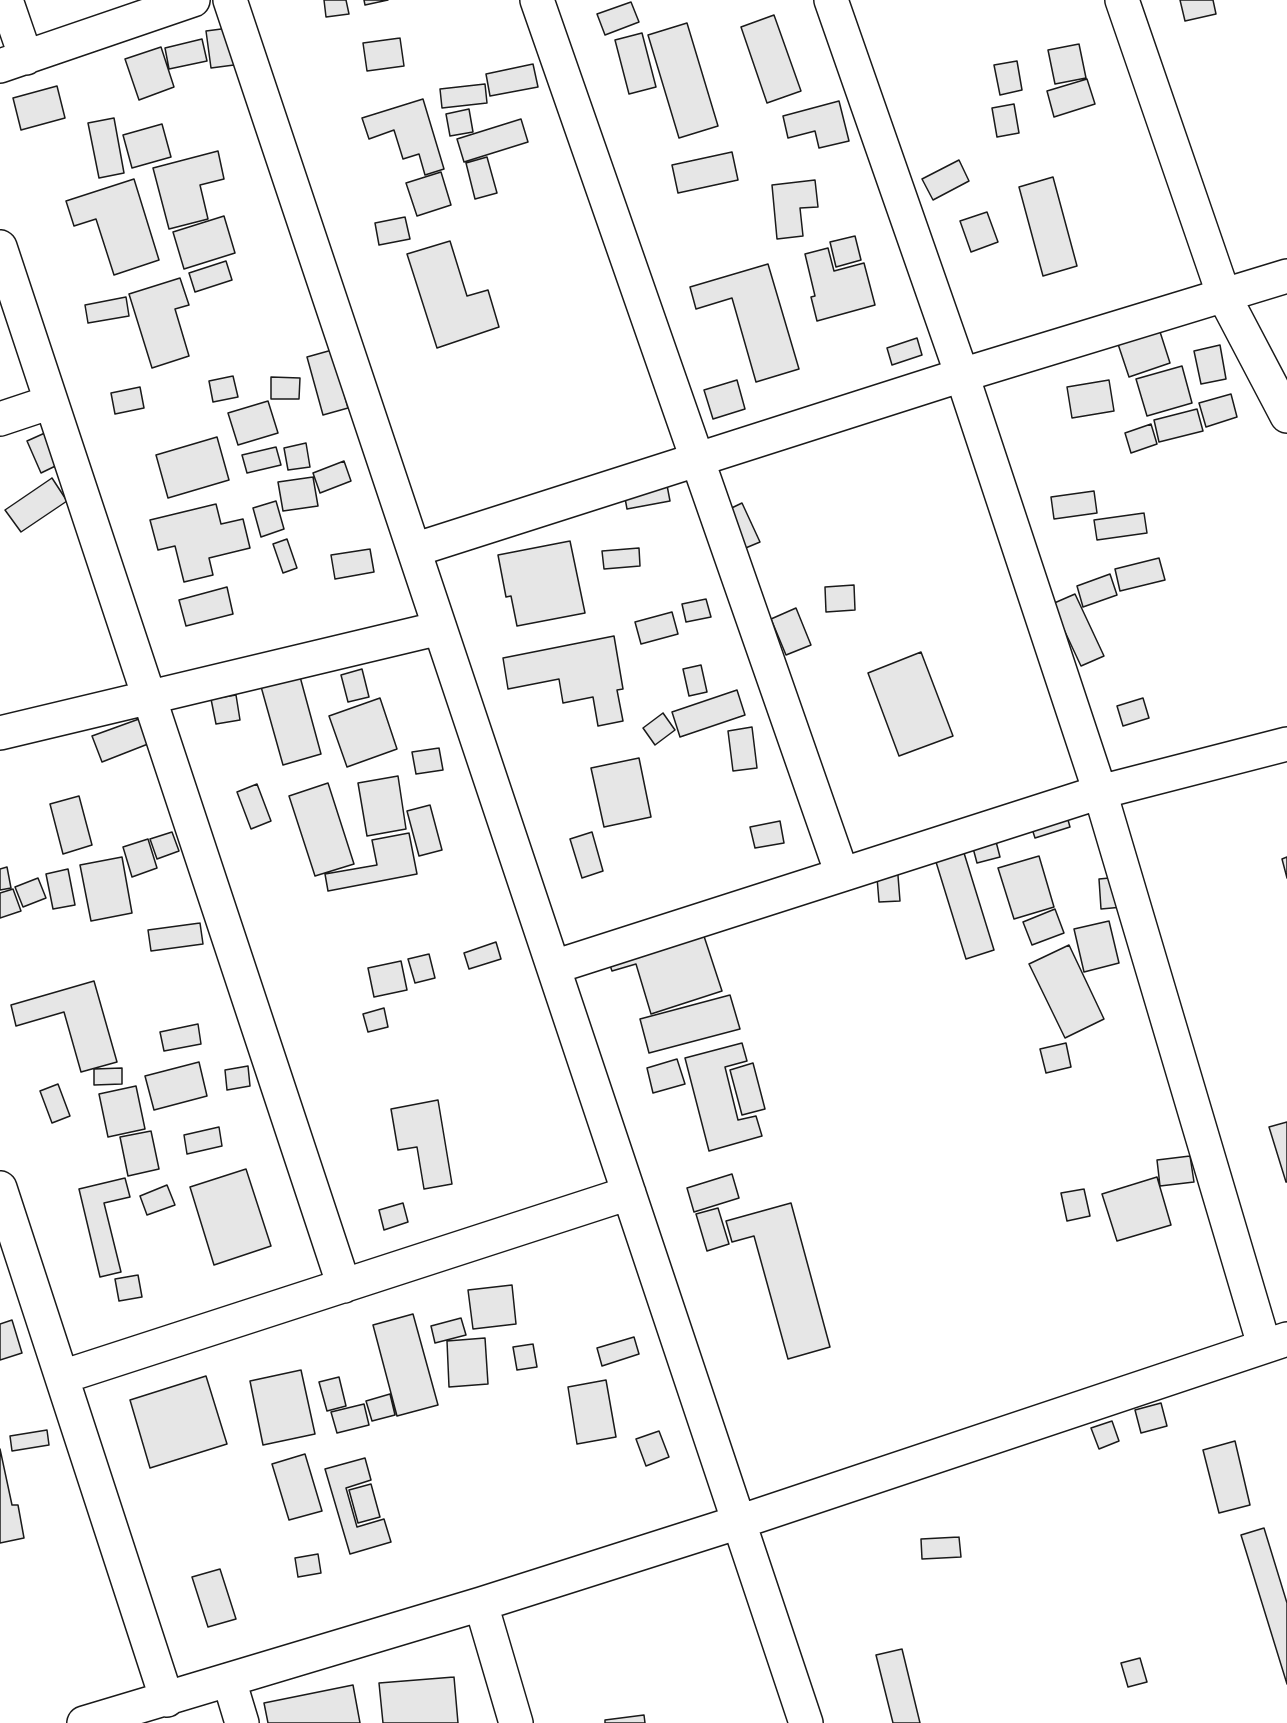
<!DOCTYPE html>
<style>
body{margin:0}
canvas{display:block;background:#fff}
</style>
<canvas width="1287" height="1723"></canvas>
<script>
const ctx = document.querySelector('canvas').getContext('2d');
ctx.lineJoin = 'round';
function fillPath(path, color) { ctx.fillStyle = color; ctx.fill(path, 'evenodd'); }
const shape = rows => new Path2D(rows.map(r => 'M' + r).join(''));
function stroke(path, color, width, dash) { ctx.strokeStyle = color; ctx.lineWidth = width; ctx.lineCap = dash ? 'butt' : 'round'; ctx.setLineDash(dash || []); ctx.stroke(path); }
const building = shape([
 [324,0,346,0,349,14,326,17,324,0],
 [364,0,388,0,365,5,364,0],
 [1180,0,1213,0,1216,14,1185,21,1180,0],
 [631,2,639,22,605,35,597,14,631,2],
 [774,15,801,91,767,103,741,27,774,15],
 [687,23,718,126,679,138,648,35,687,23],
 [229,28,234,65,211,68,206,31,229,28],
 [642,33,656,87,629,94,615,40,642,33],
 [400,38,404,66,367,71,363,43,400,38],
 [202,39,207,61,169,69,165,48,202,39],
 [1079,44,1086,78,1055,84,1048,50,1079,44],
 [161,47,174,87,139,100,125,59,161,47],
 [1017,61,1022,90,1000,95,994,65,1017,61],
 [533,64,538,87,490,96,486,74,533,64],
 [1087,79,1095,104,1054,117,1047,91,1087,79],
 [485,84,487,103,442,108,440,89,485,84],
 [57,86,65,118,21,130,13,98,57,86],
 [423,99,444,169,425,175,419,154,403,159,394,130,369,139,362,118,423,99],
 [839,101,849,141,819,148,815,131,788,138,783,116,839,101],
 [1014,104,1019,133,997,137,992,108,1014,104],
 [469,109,473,132,450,136,446,114,469,109],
 [114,118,124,173,99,178,88,123,114,118],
 [521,119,528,142,464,162,457,139,521,119],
 [162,124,171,157,132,168,123,135,162,124],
 [218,151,224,179,200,185,208,219,169,229,153,168,218,151],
 [732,152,738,180,678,193,672,165,732,152],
 [487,157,497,193,475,199,466,163,487,157],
 [959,160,969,181,933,200,922,179,959,160],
 [441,172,451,205,417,216,406,183,441,172],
 [1053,177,1077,266,1043,276,1019,187,1053,177],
 [134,179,159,260,114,275,96,219,74,226,66,201,134,179],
 [815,180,818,207,800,208,803,236,777,239,772,185,815,180],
 [987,212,998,242,971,252,960,221,987,212],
 [224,216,235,253,184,269,173,232,224,216],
 [405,217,410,239,379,245,375,223,405,217],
 [855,236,861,260,836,267,830,242,855,236],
 [450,241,467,296,488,290,499,327,437,348,407,254,450,241],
 [828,248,834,271,864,263,875,305,817,321,811,297,815,296,805,254,828,248],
 [226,261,232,280,195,292,189,273,226,261],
 [768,264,799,369,756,382,732,298,696,309,690,287,768,264],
 [180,278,189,305,175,309,189,356,152,368,129,294,180,278],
 [126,297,129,316,88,323,85,305,126,297],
 [1154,313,1170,363,1129,377,1112,326,1154,313],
 [917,338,922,355,892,365,887,348,917,338],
 [1220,345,1226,379,1201,384,1194,351,1220,345],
 [332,350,348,408,323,415,307,357,332,350],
 [1182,366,1192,403,1147,416,1136,379,1182,366],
 [233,376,238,397,213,402,209,381,233,376],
 [271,377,300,378,299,399,271,399,271,377],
 [737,380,745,409,713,419,704,390,737,380],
 [1109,380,1114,411,1072,418,1067,387,1109,380],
 [140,387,144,408,115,414,111,393,140,387],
 [1231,394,1237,417,1206,427,1199,403,1231,394],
 [268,401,278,433,238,445,228,413,268,401],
 [1197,409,1203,431,1159,442,1154,420,1197,409],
 [1151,424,1157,444,1131,453,1125,433,1151,424],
 [56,428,70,459,41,473,27,441,56,428],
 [217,437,229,480,168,498,156,455,217,437],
 [306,443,310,467,288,470,284,448,306,443],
 [276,447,281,465,247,473,242,455,276,447],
 [344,461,351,481,320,493,313,473,344,461],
 [313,477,318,506,283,511,278,482,313,477],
 [52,478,67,501,21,532,5,510,52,478],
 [666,480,670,501,627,509,623,487,666,480],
 [1094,491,1097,513,1054,519,1051,497,1094,491],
 [276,501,284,529,261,537,253,508,276,501],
 [742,503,760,542,736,552,719,514,742,503],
 [216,504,221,524,243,519,250,548,209,558,213,575,184,582,175,546,158,550,150,520,216,504],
 [1144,513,1147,533,1097,540,1094,520,1144,513],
 [287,539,297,568,283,573,273,544,287,539],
 [570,541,585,613,517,626,511,596,506,597,498,555,570,541],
 [639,548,640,566,604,569,602,551,639,548],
 [370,549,374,572,335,579,331,555,370,549],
 [1159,558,1165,580,1120,591,1115,569,1159,558],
 [1110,574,1117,595,1083,607,1077,586,1110,574],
 [854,585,855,610,826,612,825,587,854,585],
 [227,587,233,614,186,626,179,600,227,587],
 [1075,594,1104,656,1081,666,1052,604,1075,594],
 [706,599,711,617,686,622,682,604,706,599],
 [796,608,811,645,786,655,771,619,796,608],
 [672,612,678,634,641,644,635,622,672,612],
 [614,636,623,689,617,690,623,721,598,726,593,697,563,703,559,679,508,689,503,658,614,636],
 [921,652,953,736,899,756,868,673,921,652],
 [701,665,707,692,689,696,683,669,701,665],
 [362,669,369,697,348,702,341,675,362,669],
 [299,673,321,754,283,765,260,683,299,673],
 [737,690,745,715,680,737,672,712,737,690],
 [236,695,240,720,216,724,211,699,236,695],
 [380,698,397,749,347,767,329,716,380,698],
 [1143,698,1149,718,1123,726,1117,706,1143,698],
 [663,713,675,730,655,745,643,728,663,713],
 [139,719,148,744,102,762,92,736,139,719],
 [752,727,757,768,733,771,728,731,752,727],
 [439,748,443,770,416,774,412,752,439,748],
 [639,758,651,817,604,827,591,768,639,758],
 [398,776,406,829,367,836,358,783,398,776],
 [328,783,354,864,315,876,289,796,328,783],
 [257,784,271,821,251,829,237,792,257,784],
 [79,796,92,845,63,854,50,804,79,796],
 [1063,802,1070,827,1035,838,1027,813,1063,802],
 [430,805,442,850,419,856,407,811,430,805],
 [780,821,784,843,755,848,750,827,780,821],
 [992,826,1000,857,977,863,969,833,992,826],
 [172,832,179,851,157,859,150,839,172,832],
 [592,832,603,871,582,878,570,839,592,832],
 [409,833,417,874,328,891,325,874,377,865,372,840,409,833],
 [148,839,157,868,132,877,123,847,148,839],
 [960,840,994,950,966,959,932,849,960,840],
 [1039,856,1054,907,1014,919,998,868,1039,856],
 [122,857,132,913,91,921,80,865,122,857],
 [1287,857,1287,878,1282,859,1287,857],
 [897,863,900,901,879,902,876,865,897,863],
 [7,867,11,888,0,890,0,869,7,867],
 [68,869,75,905,53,909,46,874,68,869],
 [1120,877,1123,907,1101,909,1099,879,1120,877],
 [38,878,46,898,23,907,15,887,38,878],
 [13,889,21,911,0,918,0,893,13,889],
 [1055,909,1064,933,1032,945,1023,922,1055,909],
 [1109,921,1119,963,1084,972,1074,929,1109,921],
 [200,923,203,944,151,951,148,930,200,923],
 [700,924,722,991,651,1014,636,964,612,971,606,954,700,924],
 [496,942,501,959,469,969,464,953,496,942],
 [1069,945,1104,1019,1065,1038,1029,964,1069,945],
 [429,954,435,978,415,983,408,959,429,954],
 [401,961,407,990,374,997,368,968,401,961],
 [94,981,117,1062,81,1072,64,1012,16,1026,11,1005,94,981],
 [730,995,740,1029,649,1053,640,1019,730,995],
 [384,1008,388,1027,368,1032,363,1014,384,1008],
 [198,1024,201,1044,164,1051,160,1032,198,1024],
 [742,1043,747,1061,725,1067,738,1120,756,1116,762,1136,709,1151,685,1058,742,1043],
 [1066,1043,1071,1067,1046,1073,1040,1049,1066,1043],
 [677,1059,685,1084,653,1093,647,1068,677,1059],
 [199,1062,207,1096,154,1110,145,1076,199,1062],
 [753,1063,765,1109,742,1115,730,1070,753,1063],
 [248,1066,250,1086,227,1090,225,1070,248,1066],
 [122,1068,122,1084,94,1085,94,1069,122,1068],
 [58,1084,70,1116,52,1123,40,1091,58,1084],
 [136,1086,145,1129,108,1137,99,1094,136,1086],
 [438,1100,452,1184,424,1189,417,1147,398,1150,391,1109,438,1100],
 [1287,1122,1287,1182,1286,1182,1269,1127,1287,1122],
 [219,1127,222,1146,187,1154,184,1135,219,1127],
 [151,1131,159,1169,128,1176,120,1137,151,1131],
 [1190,1156,1194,1182,1160,1186,1157,1160,1190,1156],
 [246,1169,271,1246,214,1265,190,1187,246,1169],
 [732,1174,739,1198,694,1212,687,1188,732,1174],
 [1157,1177,1171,1225,1117,1241,1102,1194,1157,1177],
 [125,1178,130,1197,104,1203,121,1272,100,1277,79,1189,125,1178],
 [167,1185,175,1205,147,1215,140,1196,167,1185],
 [1084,1189,1090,1216,1067,1221,1061,1193,1084,1189],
 [403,1203,408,1222,384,1230,379,1210,403,1203],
 [791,1203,830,1347,788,1359,754,1236,732,1242,726,1221,791,1203],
 [718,1208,729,1244,707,1251,696,1214,718,1208],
 [138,1275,142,1297,119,1301,115,1279,138,1275],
 [512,1285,516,1324,473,1329,468,1290,512,1285],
 [413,1314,438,1405,397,1416,373,1325,413,1314],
 [461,1318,466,1335,435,1343,431,1326,461,1318],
 [12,1320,22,1353,0,1360,0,1324,12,1320],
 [634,1337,639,1354,602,1366,597,1348,634,1337],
 [485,1338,488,1384,449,1387,447,1341,485,1338],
 [533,1344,537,1367,517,1370,513,1347,533,1344],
 [301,1370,315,1434,263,1445,250,1381,301,1370],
 [206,1376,227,1444,150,1468,130,1400,206,1376],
 [339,1377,346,1406,327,1411,319,1382,339,1377],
 [606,1380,616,1437,577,1444,568,1387,606,1380],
 [390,1394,395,1415,372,1421,366,1401,390,1394],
 [1161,1403,1167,1426,1141,1433,1135,1410,1161,1403],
 [364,1404,369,1425,337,1433,331,1412,364,1404],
 [1112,1421,1119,1441,1099,1449,1091,1428,1112,1421],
 [47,1430,49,1445,12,1451,10,1436,47,1430],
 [659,1431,669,1457,646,1466,636,1439,659,1431],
 [1235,1441,1250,1505,1219,1513,1203,1450,1235,1441],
 [0,1449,12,1505,18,1505,24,1538,0,1543,0,1449],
 [305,1454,322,1511,289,1520,272,1464,305,1454],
 [365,1458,371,1480,346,1488,357,1527,384,1519,391,1542,350,1554,325,1469,365,1458],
 [371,1484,380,1517,358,1523,349,1490,371,1484],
 [1264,1528,1287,1603,1287,1684,1241,1535,1264,1528],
 [959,1537,961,1557,922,1559,921,1539,959,1537],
 [318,1554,321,1573,298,1577,295,1558,318,1554],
 [220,1569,236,1619,208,1627,192,1577,220,1569],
 [902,1649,920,1723,893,1723,876,1655,902,1649],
 [1140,1658,1147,1682,1128,1687,1121,1663,1140,1658],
 [454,1677,458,1723,383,1723,379,1683,454,1677],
 [353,1685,360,1723,268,1723,264,1703,353,1685],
 [644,1715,645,1723,605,1723,605,1720,644,1715]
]);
const minor = shape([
 [6,0,26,58],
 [230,0,806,1723],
 [537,0,842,874],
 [831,0,962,375,1100,792,1264,1345],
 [1122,0,1224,296,1287,416],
 [0,66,193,0],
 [0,247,344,1286],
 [0,419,51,402],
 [414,550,962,375,1287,276],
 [0,733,440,628],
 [554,967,1100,792,1287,744],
 [0,1188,167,1700],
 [62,1377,629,1193],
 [481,1604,516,1723],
 [229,1680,242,1723],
 [84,1723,481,1604,739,1522,1287,1339]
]);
fillPath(building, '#e6e6e6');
stroke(building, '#1a1a1a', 1.5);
stroke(minor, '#1a1a1a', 36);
stroke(minor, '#fff', 33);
</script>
